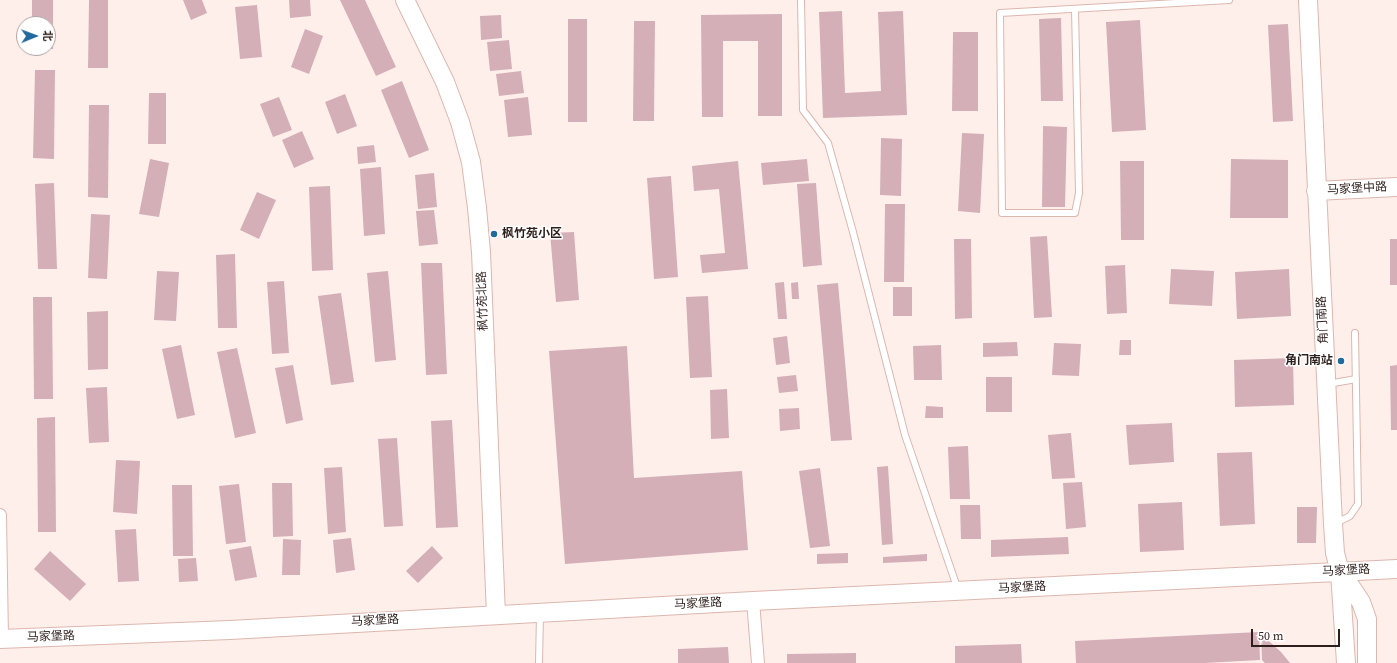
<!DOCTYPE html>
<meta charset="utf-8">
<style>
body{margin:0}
#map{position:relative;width:1397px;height:663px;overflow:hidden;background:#ffefeb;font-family:"Source Serif 4","Noto Sans SC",serif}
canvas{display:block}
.north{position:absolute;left:16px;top:16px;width:40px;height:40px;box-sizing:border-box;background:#fff;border:1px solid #aba5a4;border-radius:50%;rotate:89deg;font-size:11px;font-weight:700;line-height:16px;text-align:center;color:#2d1f1c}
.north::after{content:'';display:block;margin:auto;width:14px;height:18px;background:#22699d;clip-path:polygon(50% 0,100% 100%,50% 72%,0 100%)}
.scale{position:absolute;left:1251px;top:629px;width:89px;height:18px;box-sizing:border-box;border:2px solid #2d1f1c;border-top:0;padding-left:5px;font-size:12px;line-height:14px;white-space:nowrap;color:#2d1f1c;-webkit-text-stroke:3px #fff;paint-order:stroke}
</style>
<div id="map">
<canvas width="1397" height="663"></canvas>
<div class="north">北</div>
<div class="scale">50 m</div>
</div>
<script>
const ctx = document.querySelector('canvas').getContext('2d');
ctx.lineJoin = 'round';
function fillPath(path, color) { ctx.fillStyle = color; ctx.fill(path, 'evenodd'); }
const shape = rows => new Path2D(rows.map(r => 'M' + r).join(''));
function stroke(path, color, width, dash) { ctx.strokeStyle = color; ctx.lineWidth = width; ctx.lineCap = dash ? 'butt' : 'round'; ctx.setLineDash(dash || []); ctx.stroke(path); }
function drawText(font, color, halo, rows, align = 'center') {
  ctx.font = font + ' "Source Serif 4","Noto Sans SC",serif'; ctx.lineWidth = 3; ctx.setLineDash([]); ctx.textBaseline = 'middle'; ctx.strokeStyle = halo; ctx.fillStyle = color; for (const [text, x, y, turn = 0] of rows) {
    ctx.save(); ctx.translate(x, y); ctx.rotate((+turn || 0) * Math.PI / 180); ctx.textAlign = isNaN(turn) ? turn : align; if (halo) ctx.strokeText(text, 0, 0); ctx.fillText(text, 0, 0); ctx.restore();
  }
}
const building = shape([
 [32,0,53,0,53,49,48,49,48,24,32,24],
 [89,0,108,0,108,68,88,68],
 [183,0,202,0,207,13,191,20],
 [289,0,310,0,311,16,290,18],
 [340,0,365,0,396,67,376,76],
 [257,5,262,57,240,59,235,7],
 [842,11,845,93,881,91,878,12,903,11,907,115,823,118,819,12],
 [782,14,782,116,758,116,758,41,723,41,723,117,702,117,701,15],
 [501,15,502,38,481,40,480,16],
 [1061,18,1063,101,1041,101,1039,19],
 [568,19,587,19,587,122,568,122],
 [1140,20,1146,130,1112,132,1106,22],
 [634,21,655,21,654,121,633,121],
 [1288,24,1293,121,1273,122,1268,25],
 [305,29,323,36,309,74,291,67],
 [953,32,978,32,978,111,952,111],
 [509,40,512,69,490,71,487,42],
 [35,70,55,70,54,159,33,158],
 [521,71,524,93,499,96,496,74],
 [402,81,429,150,409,158,381,90],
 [149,93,166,93,166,144,148,144],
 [345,94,357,126,337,134,325,102],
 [279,97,292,130,273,137,260,104],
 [528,97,532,135,508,137,504,100],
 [89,105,109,105,108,198,88,197],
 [1043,126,1067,127,1065,207,1042,207],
 [302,131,314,159,294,168,282,140],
 [962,133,984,134,980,213,958,211],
 [881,138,902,139,901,196,880,195],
 [374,145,376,162,358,164,357,147],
 [150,159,169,163,159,217,139,214],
 [807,159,809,181,763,185,761,163],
 [1231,159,1288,160,1288,218,1230,218],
 [738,161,748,269,702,273,700,255,725,253,719,189,694,191,692,166],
 [1120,161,1144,161,1144,240,1121,240],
 [381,167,385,234,364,236,360,169],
 [434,173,437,207,418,209,415,175],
 [671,176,678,277,654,279,647,178],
 [54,183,57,269,38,269,35,184],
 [816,183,822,265,803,267,797,184],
 [330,186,333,270,312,271,309,187],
 [257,192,276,200,259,239,240,230],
 [885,204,905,204,904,282,884,282],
 [434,210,438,244,419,246,416,211],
 [91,214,110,215,107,279,88,278],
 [574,232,579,300,556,302,550,233],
 [1047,236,1052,317,1034,318,1030,237],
 [954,239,971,239,972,318,955,319],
 [1390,239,1397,239,1397,285,1390,285],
 [235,254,237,328,218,328,216,255],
 [421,263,442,263,447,374,426,375],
 [1125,265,1127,313,1107,314,1105,266],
 [1171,269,1214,271,1212,306,1169,304],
 [1289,269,1291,316,1237,319,1235,272],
 [157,271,179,272,176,321,154,320],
 [388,271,396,360,375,362,367,273],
 [284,281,289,353,272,354,267,282],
 [784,282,787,319,778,319,775,283],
 [798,282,799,299,792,299,791,283],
 [838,283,852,440,831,441,817,285],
 [893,287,912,287,912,316,893,316],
 [341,293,354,382,331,385,318,296],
 [708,296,712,377,690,378,686,297],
 [33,297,52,297,53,399,34,399],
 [108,311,108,369,88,370,87,312],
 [787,336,790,363,776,365,773,338],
 [1120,340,1131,340,1131,355,1119,355],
 [1017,342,1018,356,983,357,983,343],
 [1054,343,1081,344,1079,376,1052,375],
 [181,345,195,415,177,419,162,349],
 [941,345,942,380,914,380,913,346],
 [627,346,634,478,742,471,748,550,565,564,549,351],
 [237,348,256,433,235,438,217,352],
 [1293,358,1294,405,1235,407,1234,360],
 [293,365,303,420,286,424,275,368],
 [1397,365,1397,430,1391,430,1390,366],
 [796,375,798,391,779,393,777,377],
 [986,377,1012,377,1012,412,986,412],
 [107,387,109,442,89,443,86,388],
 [727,389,729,438,711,439,710,390],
 [926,406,943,407,943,418,925,418],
 [799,408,800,429,780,431,779,409],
 [55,417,56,532,38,532,37,418],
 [452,420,458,527,436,528,431,421],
 [1172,423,1174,462,1129,465,1126,425],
 [1071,433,1075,478,1052,479,1048,435],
 [397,438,403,526,384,527,378,439],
 [968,446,970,499,950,499,948,447],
 [1252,452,1255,524,1220,526,1217,453],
 [116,460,140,461,137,514,113,512],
 [888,466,893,544,882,545,877,467],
 [342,467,346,532,328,534,324,468],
 [820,468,830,546,810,548,799,471],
 [1082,482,1086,527,1066,529,1063,483],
 [272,483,292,483,293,536,273,537],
 [239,484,246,542,226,544,219,486],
 [172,485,192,485,193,556,173,556],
 [1182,502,1184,550,1140,552,1138,504],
 [960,505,980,505,981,539,961,539],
 [1297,507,1317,507,1316,543,1297,543],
 [136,529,139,581,118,582,115,530],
 [1068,537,1069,554,991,557,991,540],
 [351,538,355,570,336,573,333,540],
 [283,539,301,540,300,575,282,575],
 [251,546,257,577,235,581,229,550],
 [432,546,443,558,418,583,406,571],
 [50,551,86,584,70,601,34,569],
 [848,553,848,563,817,564,817,554],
 [927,554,927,561,883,563,883,557],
 [196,558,198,581,179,582,178,559],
 [1259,632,1260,660,1205,663,1076,663,1075,641],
 [1261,634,1281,652,1290,663,1265,663,1262,660],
 [1021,644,1022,663,955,663,955,646],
 [728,647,729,663,678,663,678,649],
 [856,653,856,663,787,663,787,654]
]);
const lane = shape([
 [801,0,803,110,828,143,853,232,905,435,958,590],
 [1075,9,1079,193,1075,213,1002,213,1000,13,1229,0],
 [1328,384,1356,379],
 [1336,523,1350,516,1358,504,1355,333],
 [539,663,540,614]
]);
const street = shape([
 [0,515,2,639],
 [753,601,758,663]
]);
const secondary = shape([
 [405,0,445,82,460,122,471,162,477,208,481,252,496,615],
 [1308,0,1333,524,1335,553,1340,572,1346,663],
 [1316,191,1397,187],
 [1341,572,1361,602,1367,619,1367,663],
 [0,639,230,630,753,601,1397,569]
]);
const markers = [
 [494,234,4,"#22699d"],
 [1341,361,4,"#22699d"]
];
const streetNames = [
 ["马家堡中路",1357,189,-3],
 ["枫竹苑北路",483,301,-92],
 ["角门南路",1323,320,-93],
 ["马家堡路",1346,571,-3],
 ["马家堡路",1022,588,-3],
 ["马家堡路",698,604,-3],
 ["马家堡路",375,621,-3],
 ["马家堡路",51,637,-2]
];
const poiNames = [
 ["枫竹苑小区",502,234],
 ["角门南站",1333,361,"right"]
];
fillPath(building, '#d4afb7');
stroke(lane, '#dcb7af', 8);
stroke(street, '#dcb7af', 14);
stroke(secondary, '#dcb7af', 20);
stroke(lane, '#fff', 6);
stroke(street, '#fff', 12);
stroke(secondary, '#fff', 18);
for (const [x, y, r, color] of markers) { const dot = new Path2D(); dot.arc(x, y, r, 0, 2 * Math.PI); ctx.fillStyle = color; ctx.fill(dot); stroke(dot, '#fff', 1.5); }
drawText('12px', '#2d1f1c', '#fff', streetNames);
drawText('bold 12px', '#2d1f1c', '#fff', poiNames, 'left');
</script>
